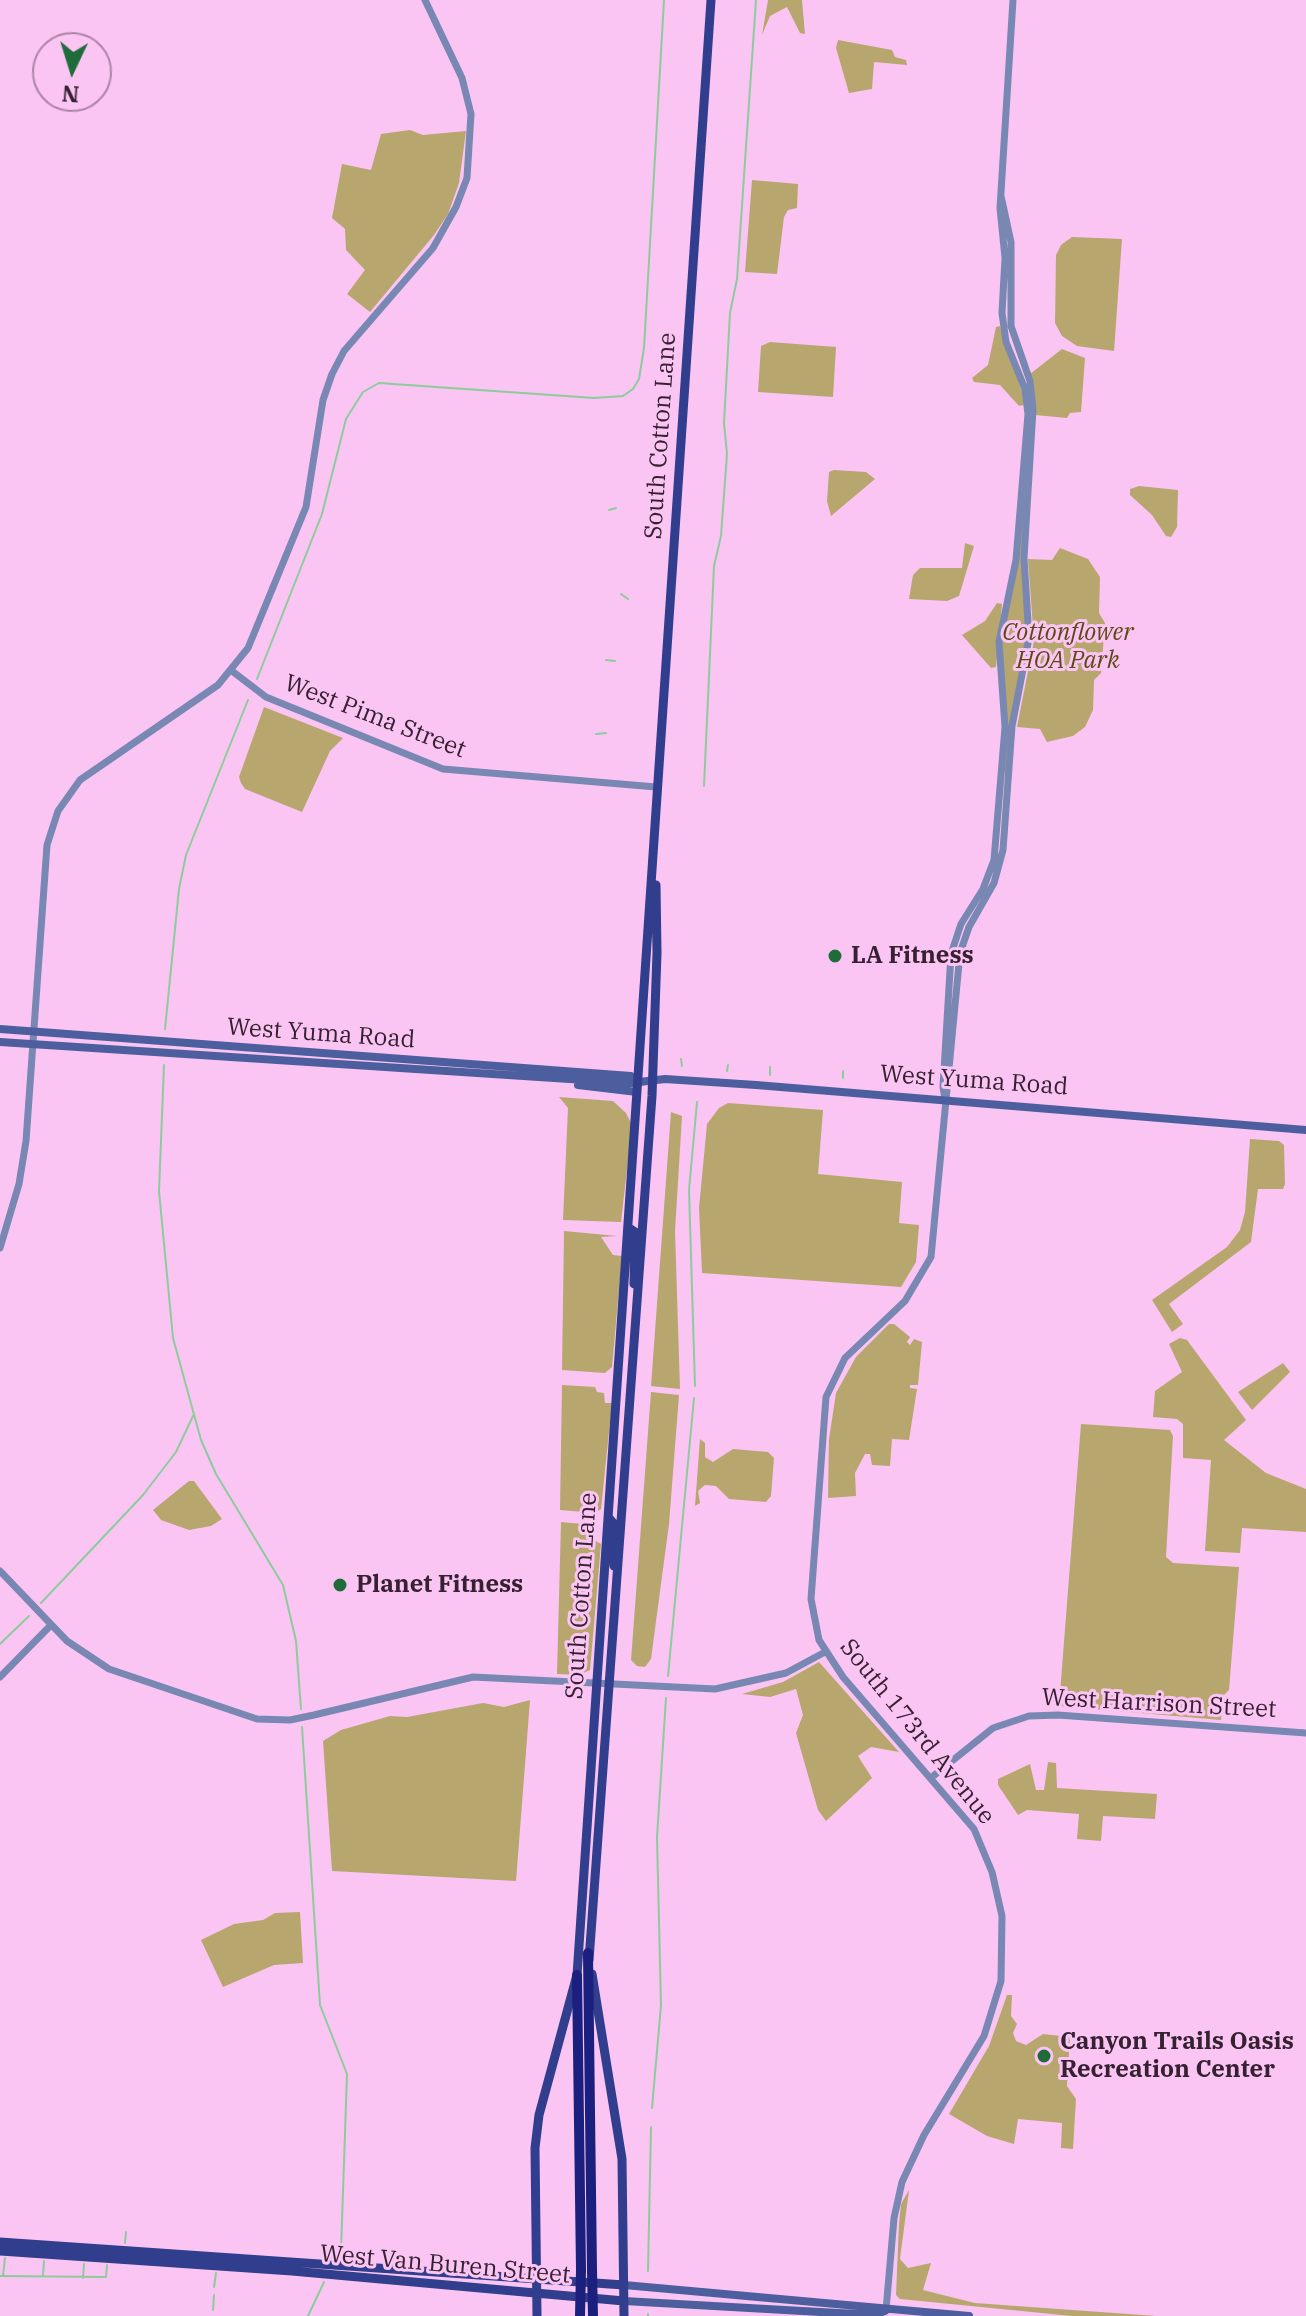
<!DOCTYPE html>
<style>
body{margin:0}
#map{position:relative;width:1306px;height:2316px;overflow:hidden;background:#fbc5f3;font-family:"IBM Plex Serif",serif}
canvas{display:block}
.north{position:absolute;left:32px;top:32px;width:80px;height:80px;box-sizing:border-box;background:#fbc5f3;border:2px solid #ac83a6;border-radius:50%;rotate:184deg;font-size:22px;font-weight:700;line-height:32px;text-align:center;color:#362133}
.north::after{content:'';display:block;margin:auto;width:28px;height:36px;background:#1f6c3a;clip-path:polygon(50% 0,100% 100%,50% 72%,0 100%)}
</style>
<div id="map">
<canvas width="1306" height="2316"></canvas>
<div class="north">N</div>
</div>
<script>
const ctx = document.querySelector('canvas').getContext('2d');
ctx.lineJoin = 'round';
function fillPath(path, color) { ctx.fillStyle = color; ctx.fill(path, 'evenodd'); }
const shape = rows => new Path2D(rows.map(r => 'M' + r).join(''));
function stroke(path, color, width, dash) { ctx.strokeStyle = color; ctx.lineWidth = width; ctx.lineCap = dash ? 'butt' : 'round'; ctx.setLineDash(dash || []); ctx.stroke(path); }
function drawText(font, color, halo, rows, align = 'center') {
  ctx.font = font + ' "IBM Plex Serif",serif'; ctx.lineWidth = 6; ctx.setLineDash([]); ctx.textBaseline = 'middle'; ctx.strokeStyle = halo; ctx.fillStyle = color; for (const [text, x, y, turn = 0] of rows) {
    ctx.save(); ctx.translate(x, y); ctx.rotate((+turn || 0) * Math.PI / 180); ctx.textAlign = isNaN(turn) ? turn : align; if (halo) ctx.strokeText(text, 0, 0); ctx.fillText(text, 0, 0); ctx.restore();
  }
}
const green = shape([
 [768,0,802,0,805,34,800,33,787,7,770,16,762,35],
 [838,40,892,50,895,57,906,60,907,65,874,62,872,89,849,93,836,48],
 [410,130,423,135,466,131,459,183,448,214,434,235,370,312,347,294,365,270,346,250,345,229,332,218,342,164,371,170,381,134],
 [752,180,798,184,797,208,788,210,784,217,777,274,745,272],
 [1072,237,1122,239,1114,351,1077,346,1062,336,1055,323,1056,255,1061,245],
 [1000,326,1022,391,1024,405,1019,406,1000,385,974,382,972,378,988,365,996,327],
 [770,342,836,347,833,397,758,392,761,346],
 [1062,349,1085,358,1081,412,1070,413,1067,418,1035,415,1030,374],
 [834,470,866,472,875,479,831,516,827,501,829,472],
 [1139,486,1178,490,1177,527,1171,537,1166,536,1152,515,1130,495,1130,489],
 [1023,489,1028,630,1005,779,1000,660],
 [965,543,974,546,959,596,947,601,909,599,913,575,920,568,962,568],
 [1060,548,1088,559,1100,577,1099,613,1105,623,1101,673,1094,680,1093,710,1085,727,1073,736,1047,742,1040,729,1017,727,1034,641,1028,559,1052,560],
 [997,603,1002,604,996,667,991,668,962,635,985,621],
 [264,707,343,738,330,751,302,812,245,789,241,783,239,777],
 [559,1097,613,1101,626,1113,632,1125,621,1222,563,1220,568,1108],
 [728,1103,823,1110,818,1174,902,1182,899,1223,919,1225,916,1262,901,1287,702,1273,699,1208,707,1124,719,1108],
 [671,1112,682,1116,675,1231,680,1389,651,1386],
 [1250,1139,1279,1141,1284,1145,1285,1184,1283,1189,1258,1189,1251,1242,1169,1304,1183,1324,1172,1332,1152,1300,1227,1247,1240,1230,1245,1212],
 [564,1231,617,1236,601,1237,613,1255,622,1256,612,1367,605,1373,562,1370],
 [889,1324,894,1324,910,1337,907,1342,910,1345,914,1339,922,1342,918,1385,910,1385,910,1388,917,1389,909,1440,892,1439,890,1466,872,1465,870,1454,865,1454,855,1473,856,1496,828,1498,829,1439,836,1393,856,1357],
 [1180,1338,1187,1340,1246,1420,1224,1440,1266,1473,1306,1489,1306,1532,1242,1528,1240,1553,1205,1551,1211,1460,1183,1458,1183,1424,1177,1419,1153,1417,1155,1391,1182,1372,1169,1344],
 [1283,1363,1290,1372,1252,1410,1238,1392],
 [562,1385,595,1387,597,1392,604,1393,605,1403,612,1403,601,1509,595,1513,560,1510],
 [651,1392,679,1395,669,1524,651,1659,645,1667,637,1666,631,1660],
 [1081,1424,1170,1430,1173,1436,1166,1557,1173,1563,1239,1567,1229,1690,1224,1695,1221,1720,1059,1706],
 [700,1439,705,1443,705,1457,713,1462,733,1449,768,1452,774,1458,771,1496,766,1502,729,1499,716,1486,705,1485,698,1491,700,1503,695,1506],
 [189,1481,194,1481,222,1519,211,1526,189,1530,161,1520,153,1510],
 [561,1522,594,1525,594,1540,601,1544,590,1670,579,1675,557,1674],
 [819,1662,899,1752,871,1747,858,1756,872,1778,826,1821,818,1810,796,1733,803,1715,796,1689,770,1697,742,1694,783,1682],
 [530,1700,516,1881,332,1871,323,1741,341,1730,390,1716,407,1717,483,1703,504,1707],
 [1048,1762,1056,1763,1057,1788,1157,1794,1155,1819,1103,1816,1101,1841,1077,1839,1079,1814,1027,1810,1018,1815,998,1785,998,1779,1030,1764,1036,1790,1044,1790],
 [300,1912,303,1963,274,1965,223,1987,201,1940,234,1924,263,1920,275,1913],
 [1007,1995,1012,1995,1011,2016,1017,2024,1013,2033,1016,2041,1026,2045,1043,2034,1070,2037,1067,2086,1076,2099,1073,2149,1061,2148,1062,2123,1018,2119,1014,2144,987,2136,949,2114,989,2046],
 [909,2190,900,2259,908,2268,931,2263,923,2290,975,2303,1156,2316,1072,2316,900,2299,896,2295,899,2224,901,2204]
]);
const stream = shape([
 [609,510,616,508],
 [621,594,628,599],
 [606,660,615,661],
 [257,679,322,514,346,419,363,392,379,383,594,398,623,396,633,389,639,379,644,348,664,0],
 [596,734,606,733],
 [704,786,714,566,721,536,727,454,724,423,730,313,737,279,756,0],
 [165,1029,179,889,186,855,248,700],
 [681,1059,682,1066],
 [164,1065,159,1191,173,1338,201,1440,216,1474,283,1585,296,1641,301,1709],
 [727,1071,728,1065],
 [770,1075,770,1067],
 [843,1078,843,1071],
 [695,1386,689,1190,697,1102],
 [41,1603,143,1495,176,1452,193,1416],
 [0,1644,29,1616],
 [668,1676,694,1398],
 [302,1727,320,2005,347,2074,341,2250,337,2258],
 [652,2108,661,2005,657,1837,666,1698],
 [125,2243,126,2232],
 [648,2271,651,2127],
 [43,2275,44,2261],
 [0,2276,106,2277,107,2265],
 [3,2276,5,2258],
 [83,2278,84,2264],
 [214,2287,216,2273],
 [213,2310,214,2295],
 [648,2314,648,2316],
 [308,2316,324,2282]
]);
const tertiary = shape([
 [232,671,266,697,443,769,656,787],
 [945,1099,943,1087,951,954,961,924,983,889,994,860,1005,727,999,642,1016,560,1028,414,1025,389,1006,342,1002,313,1005,258,1000,208,1013,0],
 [0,1248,19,1184,26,1141,47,845,58,811,80,780,218,685,248,648,306,507,323,400,332,374,344,351,433,248,456,207,467,178,471,114,462,78,425,0],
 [0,1571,67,1641,109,1669,257,1719,290,1720,314,1715,473,1677,715,1689,786,1673,825,1652],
 [0,1677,50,1626],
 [932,1777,993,1728,1029,1716,1058,1715,1306,1733],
 [886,2310,894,2218,902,2182,924,2135,984,2036,1001,1981,1002,1916,992,1872,974,1829,843,1677,819,1640,811,1599,826,1397,845,1358,905,1301,931,1257,960,953,969,927,994,883,1003,850,1012,726,1029,638,1024,558,1033,409,1030,381,1011,326,1011,242,1001,196]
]);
const secondary = shape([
 [0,1029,631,1076,638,1081],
 [0,1042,631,1083,665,1079,756,1085,1306,1130],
 [578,1085,637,1092],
 [624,2285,969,2316],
 [624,2301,874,2315,885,2311]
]);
const primary = shape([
 [629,1228,635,1232,634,1284],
 [608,1517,614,1524,614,1566],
 [589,1960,652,1096,657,953,656,885],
 [592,1974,622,2159,624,2316],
 [0,2242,624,2285],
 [0,2251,292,2271,624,2301],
 [537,2316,535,2148,539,2115,577,1975,711,0]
]);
const motorway = shape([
 [588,1953,592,2271],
 [577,1975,581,2270]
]);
const motorwayBridge = shape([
 [592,2271,593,2316],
 [580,2316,581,2270]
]);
const markers = [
 [835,956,8,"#1f6c3a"],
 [340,1585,8,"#1f6c3a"],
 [1044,2056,8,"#1f6c3a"]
];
const streetNames = [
 ["South Cotton Lane",661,436,-86],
 ["West Pima Street",375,717,21],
 ["West Yuma Road",321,1034,4],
 ["West Yuma Road",974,1081,4],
 ["South Cotton Lane",582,1596,-86],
 ["West Harrison Street",1159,1704,3],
 ["South 173rd Avenue",917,1732,51],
 ["West Van Buren Street",445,2265,5]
];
const parkNames = [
 ["Cottonflower",1068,633],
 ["HOA Park",1068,661]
];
const poiNames = [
 ["LA Fitness",851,956],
 ["Planet Fitness",356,1585],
 ["Canyon Trails Oasis",1060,2042],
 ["Recreation Center",1060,2070]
];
fillPath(green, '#b8a66f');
stroke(stream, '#8ccc9c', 2);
stroke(tertiary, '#7987b3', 7);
stroke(secondary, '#4d5e9e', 8);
stroke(primary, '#303e8d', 9);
stroke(motorway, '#1b1f7e', 10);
stroke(motorwayBridge, '#1b1f7e', 10);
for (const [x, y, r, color] of markers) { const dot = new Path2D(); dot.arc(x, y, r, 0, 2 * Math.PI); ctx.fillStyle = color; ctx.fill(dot); stroke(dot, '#fbc5f3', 3); }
drawText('24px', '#362133', '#fbc5f3', streetNames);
drawText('italic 24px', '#5b4a13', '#fbc5f3', parkNames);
drawText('bold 24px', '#362133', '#fbc5f3', poiNames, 'left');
</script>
